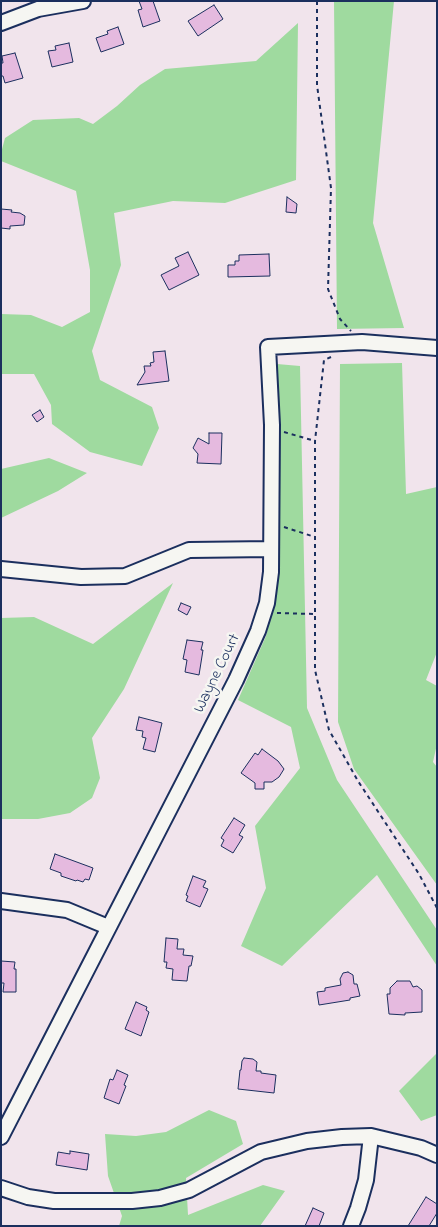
<!DOCTYPE html>
<style>
body{margin:0}
#map{position:relative;width:438px;height:1227px;overflow:hidden;background:#f1e4ec;font-family:"Indie Flower",sans-serif}
canvas{display:block}
.frame{position:absolute;inset:0;border:2px solid #1b2f5e;pointer-events:none}
</style>
<div id="map">
<canvas width="438" height="1227"></canvas>
<div class="frame"></div>
</div>
<script>
const ctx = document.querySelector('canvas').getContext('2d');
ctx.lineJoin = 'round';
function fillPath(path, color) { ctx.fillStyle = color; ctx.fill(path, 'evenodd'); }
const shape = rows => new Path2D(rows.map(r => 'M' + r).join(''));
function stroke(path, color, width, dash) { ctx.strokeStyle = color; ctx.lineWidth = width; ctx.lineCap = dash ? 'butt' : 'round'; ctx.setLineDash(dash || []); ctx.stroke(path); }
function drawText(font, color, halo, rows, align = 'center') {
  ctx.font = font + ' "Indie Flower",sans-serif'; ctx.lineWidth = 5; ctx.setLineDash([]); ctx.textBaseline = 'middle'; ctx.strokeStyle = halo; ctx.fillStyle = color; for (const [text, x, y, turn = 0] of rows) {
    ctx.save(); ctx.translate(x, y); ctx.rotate((+turn || 0) * Math.PI / 180); ctx.textAlign = isNaN(turn) ? turn : align; if (halo) ctx.strokeText(text, 0, 0); ctx.fillText(text, 0, 0); ctx.restore();
  }
}
const green = shape([
 [334,1,394,1,373,223,404,328,337,329],
 [298,23,296,180,225,203,173,201,114,213,121,265,92,351,100,380,152,407,159,428,142,466,90,452,52,424,51,405,34,374,1,374,1,314,31,315,62,327,90,312,90,270,76,191,1,161,1,153,5,138,33,120,79,118,93,124,117,106,140,85,165,69,256,61],
 [402,363,406,494,437,487,437,652,426,680,437,686,437,744,433,762,437,767,437,885,354,769,338,722,340,364],
 [277,364,300,366,307,708,337,780,437,930,437,966,377,875,282,966,241,946,266,888,255,826,300,768,291,727,238,700,266,636,276,594],
 [49,458,87,473,58,491,1,518,1,469],
 [173,583,124,689,92,738,100,778,92,798,70,813,38,819,1,819,1,618,34,617,93,644],
 [437,1053,437,1115,421,1121,399,1091],
 [209,1110,236,1121,243,1144,186,1178,188,1215,263,1185,285,1191,260,1226,119,1226,122,1216,108,1176,105,1134,136,1136,166,1132]
]);
const building = shape([
 [139,1,153,1,160,21,143,27,138,10,142,9,139,1],
 [214,5,223,19,198,36,188,21,214,5],
 [118,27,124,44,101,52,96,38,108,34,107,31,118,27],
 [69,43,73,62,52,67,48,51,56,50,55,46,69,43],
 [15,53,23,78,5,83,3,76,1,76,1,63,3,63,2,56,15,53],
 [287,197,297,204,296,213,286,212,287,197],
 [1,209,12,210,11,212,20,213,25,216,24,225,10,226,10,229,1,228,1,209],
 [188,252,199,275,169,290,161,275,179,266,175,258,188,252],
 [269,254,270,276,228,277,228,265,235,265,235,261,239,261,239,255,269,254],
 [165,351,169,381,137,385,145,372,144,366,151,366,150,363,154,362,153,352,165,351],
 [40,410,44,417,37,422,32,415,40,410],
 [209,433,222,433,221,464,197,463,198,454,193,448,198,438,209,444,209,433],
 [181,603,191,607,187,615,178,610,181,603],
 [187,640,203,642,201,650,203,650,199,675,185,672,187,660,183,659,187,640],
 [139,717,162,723,155,752,143,749,146,738,142,737,143,731,136,730,139,717],
 [262,749,278,761,284,769,279,777,272,782,264,782,264,789,255,789,255,783,241,773,255,753,258,755,262,749],
 [234,818,245,825,239,835,243,837,233,853,221,846,224,840,221,838,234,818],
 [55,854,93,868,89,880,85,879,83,882,77,880,76,881,61,876,61,873,50,869,55,854],
 [193,876,206,881,203,887,208,889,200,907,186,901,188,896,186,895,193,876],
 [166,938,178,939,177,949,184,949,183,955,193,956,191,966,189,966,187,981,172,980,173,969,166,968,167,962,164,962,166,938],
 [1,961,15,962,14,969,16,969,16,992,3,992,4,983,1,983,1,961],
 [348,972,353,975,354,984,357,984,360,996,350,998,350,1000,319,1005,317,992,325,991,325,988,341,985,340,979,343,973,348,972],
 [397,981,410,981,413,987,417,986,422,990,422,1012,405,1013,405,1015,389,1014,387,994,390,994,390,988,397,981],
 [136,1002,147,1007,146,1010,149,1012,141,1036,125,1029,136,1002],
 [244,1058,253,1059,257,1062,256,1071,261,1071,261,1073,276,1075,274,1093,238,1089,240,1070,241,1070,242,1061,244,1058],
 [117,1070,128,1075,124,1085,126,1086,119,1104,104,1098,110,1079,113,1080,117,1070],
 [70,1151,89,1154,87,1170,56,1165,58,1152,70,1154,70,1151],
 [426,1197,437,1204,437,1213,429,1226,408,1226,426,1197],
 [313,1208,324,1213,319,1226,305,1226,313,1208]
]);
const path = shape([
 [317,1,317,85,331,188,328,289,340,319,351,331],
 [331,357,324,360,315,441,315,670,329,730,358,781,419,874,437,908],
 [284,432,315,441],
 [284,527,315,537],
 [277,613,314,614]
]);
const minor = shape([
 [1,23,38,9,83,1],
 [1,569,81,577,125,576,189,550,271,549],
 [1,901,67,910,108,927],
 [1,1137,236,680,258,631,267,603,271,572,272,425,268,347,362,342,437,348],
 [1,1188,28,1197,54,1201,132,1201,160,1198,189,1190,261,1152,307,1141,342,1137,371,1136,421,1148,437,1155],
 [351,1226,358,1208,366,1180,371,1136]
]);
const streetNames = [
 ["Wayne Court",218,674,-64]
];
fillPath(green, '#9fda9f');
fillPath(building, '#e5badf');
stroke(building, '#1b2f5e', 1);
stroke(minor, '#1b2f5e', 18);
stroke(path, '#1b2f5e', 2, [4, 4]);
stroke(minor, '#f6f6f2', 14);
drawText('16px', '#1b2f5e', '#f6f6f2', streetNames);
</script>
